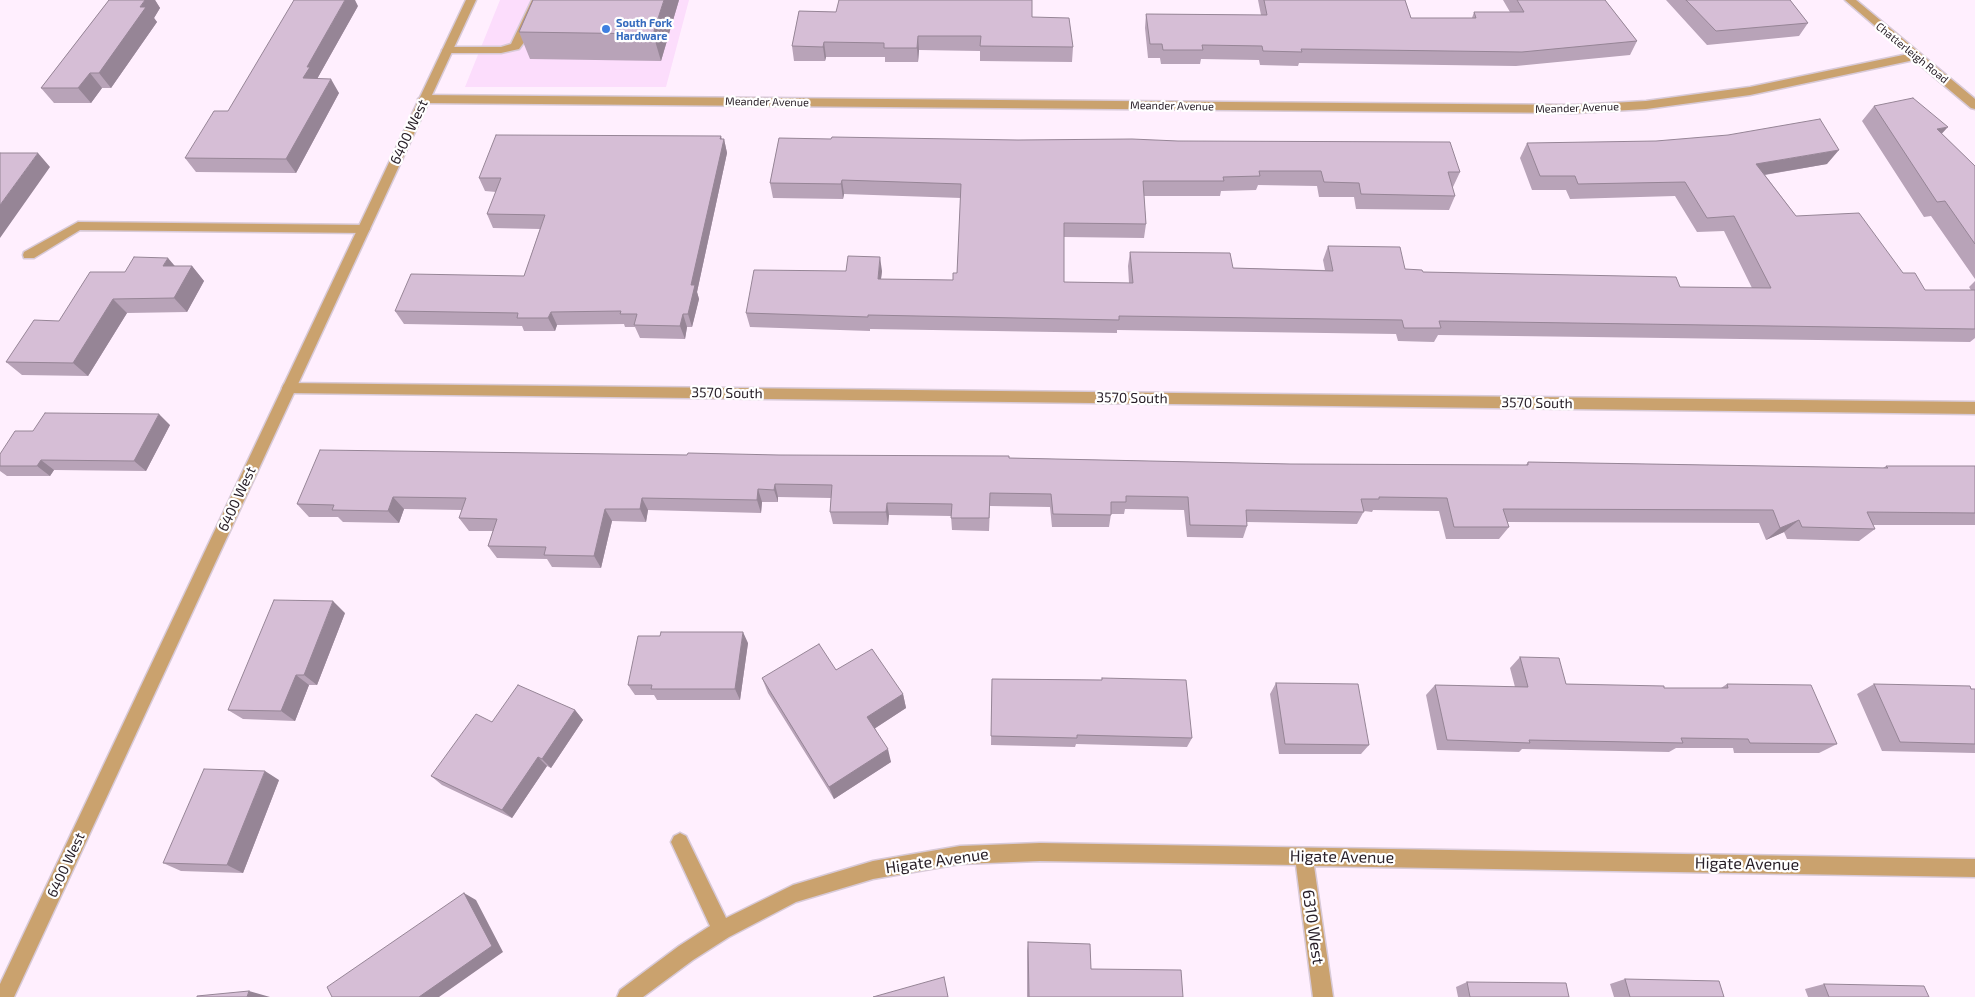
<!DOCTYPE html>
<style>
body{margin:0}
canvas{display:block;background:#ffeffe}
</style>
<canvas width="1975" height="997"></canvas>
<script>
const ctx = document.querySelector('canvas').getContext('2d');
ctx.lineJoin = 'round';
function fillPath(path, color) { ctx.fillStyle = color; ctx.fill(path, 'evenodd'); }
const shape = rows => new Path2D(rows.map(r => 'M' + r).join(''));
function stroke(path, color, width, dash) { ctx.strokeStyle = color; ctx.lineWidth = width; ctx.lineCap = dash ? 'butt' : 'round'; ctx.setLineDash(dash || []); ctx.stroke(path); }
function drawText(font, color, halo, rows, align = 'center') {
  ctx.font = font + ' "Exo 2",sans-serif'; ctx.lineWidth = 4.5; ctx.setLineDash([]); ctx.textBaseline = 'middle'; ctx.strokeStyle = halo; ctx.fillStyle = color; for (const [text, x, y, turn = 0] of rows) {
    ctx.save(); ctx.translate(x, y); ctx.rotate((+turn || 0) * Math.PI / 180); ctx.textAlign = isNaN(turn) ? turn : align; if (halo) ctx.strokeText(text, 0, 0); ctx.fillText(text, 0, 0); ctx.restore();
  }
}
const built = shape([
 [500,0,689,0,666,87,465,87]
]);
const service = shape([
 [532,0,542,0,525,41,519,49,501,53,447,53,442,50,447,47,501,47,511,44,532,0],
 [78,222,364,225,368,226,370,229,368,232,364,233,80,230,34,258,24,258,23,255,24,252,78,222]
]);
const minor = shape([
 [1845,0,1856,0,1975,99,1975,109,1971,108,1914,60,1750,95,1646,109,1576,113,424,103,418,99,424,95,1576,105,1646,101,1750,87,1908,54,1845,0],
 [289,383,1975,402,1975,414,289,393,284,392,282,388,284,384,289,383],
 [680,833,686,836,726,918,793,885,873,861,960,846,1040,843,1975,859,1975,877,1314,866,1333,997,1313,997,1296,865,1040,861,960,864,873,879,796,902,729,937,693,960,643,997,617,997,620,990,679,946,710,926,671,842,674,836,680,833]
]);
const tertiary = shape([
 [466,0,476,0,14,997,0,997,0,984,466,0]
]);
const wall = shape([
 [109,0,155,0,160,8,154,18,157,22,111,88,102,88,91,103,54,103,41,88],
 [679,0,661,61,530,59,519,32],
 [1258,0,1405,0,1411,18,1472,18,1474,12,1510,12,1503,0,1605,0,1637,41,1630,55,1516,66,1299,63,1298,66,1260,65,1259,60,1201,59,1200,64,1161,64,1160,58,1148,58,1145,28,1146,14,1261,15],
 [1666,0,1790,0,1808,23,1799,36,1707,45],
 [358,6,317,79,339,93,296,173,196,172,185,158,228,111],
 [799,11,1032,17,1073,47,1072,62,980,61,980,51,919,50,918,62,885,62,885,57,826,57,825,61,794,61,792,46],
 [1874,106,1942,134,1975,166,1975,279,1931,216,1924,217,1862,121],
 [721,136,721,139,724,139,727,153,697,292,699,299,692,327,687,327,685,339,640,338,635,327,625,327,624,324,557,325,555,331,524,331,522,326,404,324,395,311,524,276,540,229,493,228,487,214,496,192,485,191,479,178],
 [779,138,1460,172,1453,187,1452,187,1455,196,1449,210,1356,209,1354,197,1319,197,1317,186,1258,185,1256,190,1221,191,1220,196,1144,196,1146,224,1144,238,1064,237,1064,282,1129,283,1128,266,1130,252,1233,268,1325,270,1323,260,1328,246,1405,269,1423,272,1680,287,1752,288,1724,231,1697,232,1675,196,1570,199,1566,190,1532,190,1520,158,1527,143,1827,164,1765,175,1796,216,1903,273,1925,290,1971,290,1969,287,1975,281,1975,338,1970,342,1438,335,1434,342,1398,341,1396,334,1117,330,1117,333,870,329,870,331,750,327,746,313,846,271,882,271,881,279,953,280,957,273,961,198,844,194,843,199,773,198,770,183],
 [175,266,192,266,204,281,187,312,127,313,88,376,22,375,6,362,59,321,125,272],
 [170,425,146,471,54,470,50,476,7,476,0,471,0,454,33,431],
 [687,455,1009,458,1290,464,1526,465,1528,462,1883,468,1886,466,1975,466,1975,525,1873,525,1875,529,1859,541,1787,539,1784,532,1766,540,1759,523,1507,522,1509,527,1499,539,1446,539,1439,511,1373,510,1372,512,1364,511,1357,524,1247,522,1247,526,1243,538,1187,537,1184,510,1125,509,1124,514,1111,514,1109,527,1052,527,1050,507,990,506,989,531,952,530,951,516,889,515,888,525,833,524,830,512,831,498,778,497,778,502,762,502,761,513,648,510,646,522,612,521,601,568,552,567,547,559,497,558,488,546,493,531,469,531,459,518,462,510,404,509,399,523,343,522,338,517,309,517,297,504],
 [345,613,317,685,309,685,295,721,243,719,228,710],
 [748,643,740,700,657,700,654,695,635,695,628,685],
 [1520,657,1566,684,1664,688,1721,688,1727,684,1837,744,1819,753,1734,753,1733,748,1676,748,1669,752,1522,749,1519,752,1437,750,1426,695,1435,685,1515,687,1510,668],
 [836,670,903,694,906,708,875,728,891,762,834,799,768,693,762,678],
 [1102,678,1192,738,1187,747,1076,744,1075,747,991,745,992,679,1102,680],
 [1276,683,1369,745,1361,754,1279,754,1270,694],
 [1874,684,1975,689,1975,753,1882,751,1857,694],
 [575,710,583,720,551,768,547,766,512,818,442,785,431,776,492,722],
 [279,780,243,873,181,871,163,863],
 [1028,942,1091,969,1183,997,1027,997,1027,951],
 [1625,979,1724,997,1614,997,1610,984],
 [1467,982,1569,997,1458,997,1456,987],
 [1824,984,1929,997,1808,997,1805,989]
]);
const shadedWall = shape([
 [145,0,155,0,160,8,154,18,157,22,111,88,99,73],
 [345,0,355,0,358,6,317,79,303,78,307,67],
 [664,0,679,0,661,61,653,34],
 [918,36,919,50,918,62,917,48],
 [824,42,826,57,825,61,823,47],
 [90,73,102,88,91,103,78,88],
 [331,79,339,93,296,173,286,159],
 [1948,127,1935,141,1937,129],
 [721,136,723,144,724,139,727,153,697,292,699,299,692,327,688,314,691,285],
 [1839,150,1827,164,1745,178,1756,164],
 [38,153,50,167,0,238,0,205],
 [842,180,844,194,843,199,841,184],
 [880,257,882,271,879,293,878,279],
 [168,258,180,272,163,266],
 [192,266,204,281,187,312,174,298],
 [113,299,127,313,88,376,73,363],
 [551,312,557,325,555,331,548,318],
 [683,314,687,327,685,339,680,326],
 [159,414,170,425,146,471,134,461],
 [41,460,54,470,50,476,37,466],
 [775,484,778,497,778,502,774,490],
 [758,489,762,502,761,513,757,500],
 [393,497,404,509,399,523,388,511],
 [642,498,648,510,646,522,640,509],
 [887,503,889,515,888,525,886,512],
 [605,509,612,521,601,568,594,556],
 [1799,520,1784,532,1766,540,1780,528],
 [333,601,345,613,317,685,304,675],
 [743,632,748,643,740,700,735,689],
 [296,675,309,685,295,721,281,711],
 [903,694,906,708,871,731,867,717],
 [575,710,583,720,551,768,542,759],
 [888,749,891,762,834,799,829,787],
 [538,757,547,766,512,818,502,810],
 [265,771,279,780,243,873,227,865],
 [464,893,476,900,503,952,439,997,419,997],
 [249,991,270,997,247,997]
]);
const building = shape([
 [109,0,145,0,140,7,146,7,99,73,90,73,78,88,41,88,109,0],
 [294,0,345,0,307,67,310,67,303,78,331,79,286,159,185,158,214,111,228,111,294,0],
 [533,0,664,0,653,34,519,32,533,0],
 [839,0,1032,0,1032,17,1069,18,1073,47,980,46,981,36,918,36,917,48,884,48,884,43,824,42,823,47,792,46,799,11,836,12,839,0],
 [1264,0,1405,0,1411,18,1476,18,1474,12,1524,12,1517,0,1605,0,1637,41,1522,52,1301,49,1302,52,1263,51,1262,46,1202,45,1203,50,1163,50,1162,44,1150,44,1146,14,1267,15,1264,0],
 [1686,0,1790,0,1808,23,1716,31,1686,0],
 [1913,98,1948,127,1937,129,1975,166,1975,244,1945,201,1937,202,1874,106,1913,98],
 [1820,119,1839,150,1756,164,1796,216,1859,213,1903,273,1915,273,1925,290,1975,290,1975,329,1439,321,1441,328,1404,328,1402,320,1119,316,1119,320,868,315,868,317,746,313,754,270,846,271,848,256,880,257,878,279,953,280,953,273,957,273,961,184,842,180,841,184,770,183,779,138,831,139,832,137,1018,140,1132,139,1178,141,1450,142,1460,172,1448,172,1455,196,1361,194,1359,183,1324,182,1321,171,1259,171,1260,176,1223,177,1224,181,1143,181,1146,224,1064,223,1064,282,1133,283,1130,252,1230,253,1233,268,1333,271,1328,246,1400,247,1405,269,1422,270,1423,272,1676,277,1680,287,1771,288,1734,216,1707,218,1685,182,1578,184,1575,176,1540,176,1527,143,1656,141,1728,135,1820,119],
 [496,135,721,136,720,139,724,139,691,285,695,285,688,314,683,314,680,326,634,325,637,314,620,314,621,311,551,312,548,318,517,318,518,313,395,311,411,274,524,276,545,215,487,214,501,178,479,178,496,135],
 [0,153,38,153,0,205,0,153],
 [134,257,168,258,163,266,192,266,174,298,113,299,73,363,6,362,34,320,59,321,90,272,125,272,134,257],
 [45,413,159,414,134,461,41,460,37,466,0,466,0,454,15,431,33,431,45,413],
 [320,450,687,455,688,453,779,455,1009,456,1009,458,1290,464,1528,465,1528,462,1888,468,1886,466,1975,466,1975,513,1867,512,1875,529,1802,527,1799,520,1780,528,1773,510,1503,509,1509,527,1454,527,1447,498,1379,497,1379,499,1361,499,1364,512,1246,510,1247,526,1190,525,1188,497,1126,496,1126,502,1111,502,1111,515,1053,514,1051,494,990,493,989,518,951,518,952,504,887,503,886,512,830,512,832,485,775,484,774,490,758,489,757,500,642,498,640,509,605,509,594,556,544,555,546,547,488,546,497,519,459,518,466,498,393,497,388,511,332,510,334,505,297,504,320,450],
 [274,600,333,601,304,675,296,675,281,711,228,710,274,600],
 [661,632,743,632,735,689,651,689,652,685,628,685,638,636,660,636,661,632],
 [819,644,836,670,872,649,903,694,867,717,888,749,829,787,762,678,819,644],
 [1520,657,1559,658,1566,684,1664,686,1664,688,1728,688,1727,684,1811,685,1837,744,1750,743,1748,739,1681,738,1683,743,1529,740,1530,743,1447,740,1435,685,1528,687,1520,657],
 [1102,678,1186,680,1192,738,1077,735,1077,738,991,736,992,679,1102,680,1102,678],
 [1276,683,1358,684,1369,745,1285,744,1276,683],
 [1874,684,1970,686,1971,689,1975,689,1975,744,1900,742,1874,684],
 [518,685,575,710,542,759,538,757,502,810,431,776,476,714,492,722,518,685],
 [204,769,265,771,227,865,163,863,204,769],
 [464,893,492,946,419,997,332,997,327,987,464,893],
 [1028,942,1090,944,1091,969,1181,970,1183,997,1029,997,1028,942],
 [944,977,948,997,873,997,944,977],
 [1625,979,1719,981,1724,997,1630,997,1625,979],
 [1467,982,1566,983,1569,997,1470,997,1467,982],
 [1824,984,1924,986,1929,997,1829,997,1824,984],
 [249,991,247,997,197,997,197,996,249,991]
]);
const markers = [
 [606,29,5,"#3f7fe0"]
];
const farShopnames = [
 ["South Fork",616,23],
 ["Hardware",616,36]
];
const farStreetnames = [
 ["Chatterleigh Road",1912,53,39],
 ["Meander Avenue",767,102,1],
 ["Meander Avenue",1172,106,1],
 ["Meander Avenue",1577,108,-2]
];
const streetNames = [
 ["6400 West",409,132,-65],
 ["3570 South",727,393,1],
 ["3570 South",1132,398,1],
 ["3570 South",1537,403,1],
 ["6400 West",237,499,-65],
 ["6400 West",66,865,-65]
];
const nearStreetnames = [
 ["Higate Avenue",1342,857,1],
 ["Higate Avenue",937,861,-8],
 ["Higate Avenue",1747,864,1],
 ["6310 West",1313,927,82]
];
fillPath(built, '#fcddfc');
stroke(service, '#d8cad8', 3);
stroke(minor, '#d8cad8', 3);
stroke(tertiary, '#d8cad8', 3);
fillPath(service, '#caa26e');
fillPath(minor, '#caa26e');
fillPath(tertiary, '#caa26e');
fillPath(wall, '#b8a3b8');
fillPath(shadedWall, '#968596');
fillPath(building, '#d6bed6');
stroke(building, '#968596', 1);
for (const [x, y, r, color] of markers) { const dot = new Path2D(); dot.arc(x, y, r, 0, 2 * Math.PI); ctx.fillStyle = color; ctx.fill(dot); stroke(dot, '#fff', 2); }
drawText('bold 11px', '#366cbe', '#fff', farShopnames, 'left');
drawText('11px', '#292029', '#fff', farStreetnames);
drawText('14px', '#292029', '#fff', streetNames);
drawText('16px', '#292029', '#fff', nearStreetnames);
</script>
